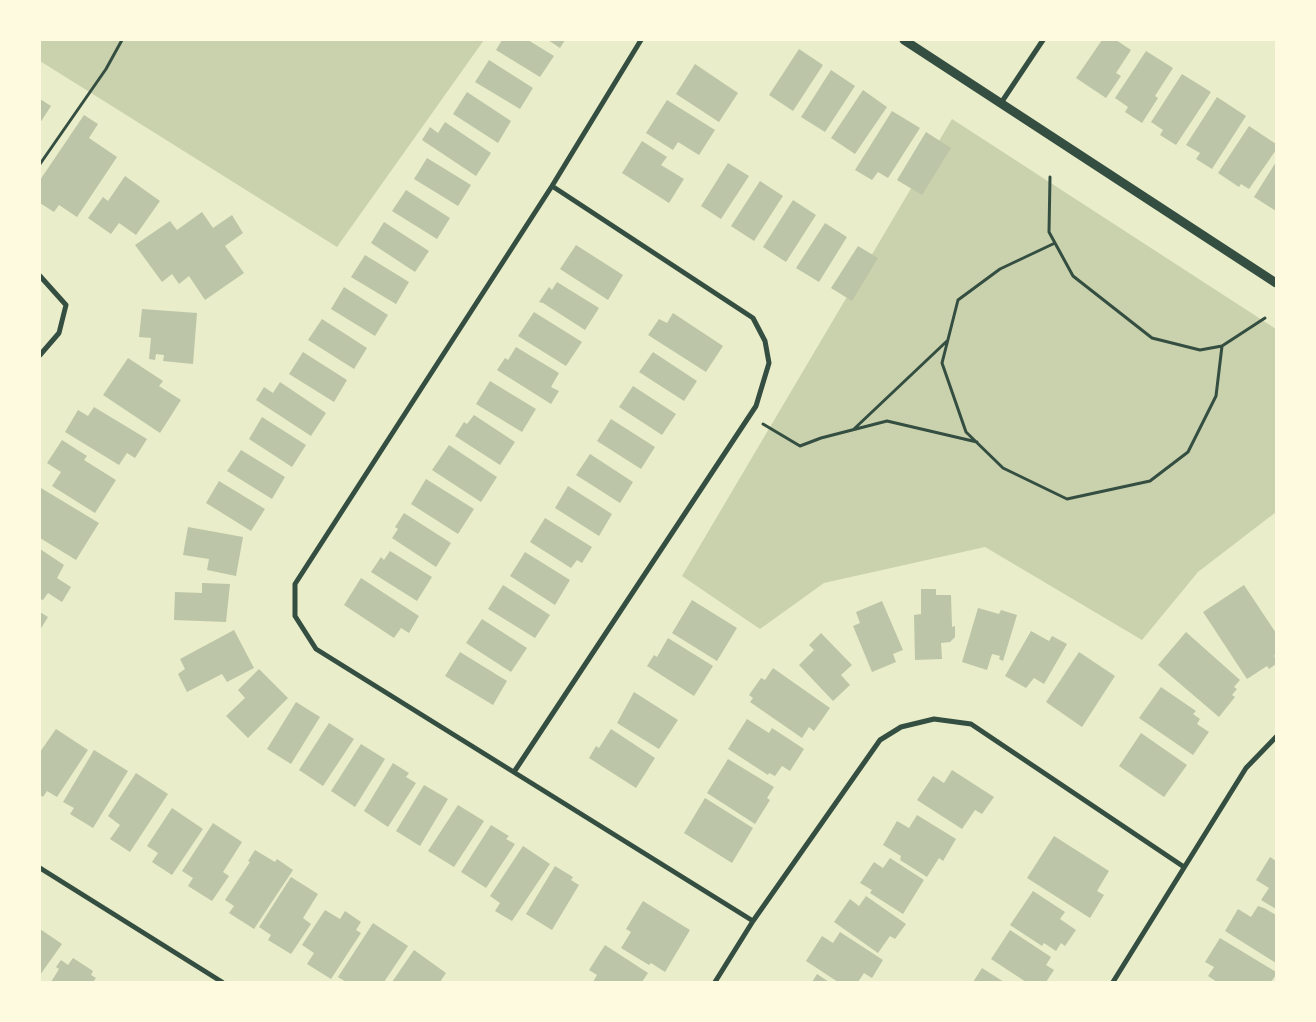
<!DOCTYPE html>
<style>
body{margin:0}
#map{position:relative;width:1316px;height:1022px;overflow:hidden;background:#e9edc9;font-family:Roboto,sans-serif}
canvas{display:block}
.frame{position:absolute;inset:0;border:41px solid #fefae0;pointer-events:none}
</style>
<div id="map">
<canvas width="1316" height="1022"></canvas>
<div class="frame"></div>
</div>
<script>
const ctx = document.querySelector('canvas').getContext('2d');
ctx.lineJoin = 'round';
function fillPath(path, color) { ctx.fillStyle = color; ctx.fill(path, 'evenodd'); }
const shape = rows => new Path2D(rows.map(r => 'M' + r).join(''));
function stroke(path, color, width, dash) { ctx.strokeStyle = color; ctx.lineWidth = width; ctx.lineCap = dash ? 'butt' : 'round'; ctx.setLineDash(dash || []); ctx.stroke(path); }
const green = shape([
 [40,40,484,40,337,247,40,61],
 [952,119,1276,329,1276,512,1198,572,1142,640,985,547,824,583,760,629,682,576]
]);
const building = shape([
 [502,40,528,40,554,56,540,77,496,50],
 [548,40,565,40,560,48],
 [1102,40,1116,40,1131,50,1116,73,1121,76,1106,98,1076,78],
 [799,49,823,65,793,111,769,95],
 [1146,51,1173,68,1155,96,1158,98,1142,123,1125,112,1128,107,1115,98],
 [489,60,533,88,520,109,475,82],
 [695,64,738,93,719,122,676,94],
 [831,70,855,86,825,132,801,117],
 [1182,74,1211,92,1176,145,1160,135,1163,130,1151,122],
 [863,90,887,107,855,154,831,138],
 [467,92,511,121,498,143,453,114],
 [1217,97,1246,116,1212,169,1196,159,1200,153,1186,145],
 [40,99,51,106,40,123],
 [667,100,715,130,699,155,678,142,673,150,646,133],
 [892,111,920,128,888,178,878,172,872,180,855,170],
 [84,115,98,124,89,138,117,157,77,217,59,205,54,212,40,203,40,180],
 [445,122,491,153,476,176,422,140,430,127,438,133],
 [1249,126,1276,144,1276,150,1249,189,1241,184,1239,187,1218,173],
 [926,132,951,148,922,195,897,180],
 [642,141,667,157,661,165,684,179,669,203,622,173],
 [427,158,471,185,458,206,414,179],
 [1276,162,1276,211,1254,197],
 [728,163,749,176,721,219,701,206],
 [125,176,160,201,136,235,119,223,111,234,88,218,103,197,108,201],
 [760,181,783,196,754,241,731,226],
 [406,190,450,218,437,239,392,211],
 [793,200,816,215,786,262,763,247],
 [202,212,213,228,232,215,243,233,225,246,244,273,205,300,189,276,179,284,172,274,162,282,135,245,170,221,177,230],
 [384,222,429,251,415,272,371,243],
 [825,223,847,237,819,282,796,268],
 [576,245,623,275,608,300,560,269],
 [858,246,878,258,852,301,831,288],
 [365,255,409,282,396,304,351,277],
 [557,282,599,308,585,330,543,303,539,302,549,287,552,290],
 [344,287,388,315,375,336,331,309],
 [142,309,197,313,193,364,163,361,164,355,156,354,155,360,149,359,151,338,139,337],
 [534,312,582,342,566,366,518,336],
 [673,313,723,346,706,372,648,335,659,319,667,323],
 [322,319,367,348,354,369,308,340],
 [516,347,559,373,551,387,559,391,551,404,497,370,505,358,508,360],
 [303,352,347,380,334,402,289,374],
 [653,352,697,381,684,401,639,372],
 [128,358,163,381,159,386,181,400,160,433,103,395],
 [490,381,536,409,522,432,476,404],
 [280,382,326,413,311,436,256,400,264,387,273,393],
 [633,386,676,414,662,435,619,407],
 [94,407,147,439,135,458,127,453,119,465,65,432,78,410,88,416],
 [474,415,515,442,500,465,455,436,464,422,467,424],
 [262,417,306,445,292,467,249,439],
 [611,419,655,447,641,469,597,441],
 [62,440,87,456,84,460,116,480,95,513,52,486,61,472,47,463],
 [449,445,497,477,481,502,432,470],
 [241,450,285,477,272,499,227,471],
 [590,454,633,482,620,503,576,475],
 [426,479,474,509,458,534,411,504],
 [219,481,265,509,251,531,206,503],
 [568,486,612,514,599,536,555,508],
 [41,488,99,523,76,560,40,538,40,490],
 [404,513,451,543,436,567,392,538,398,529,395,527],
 [545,518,592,547,582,563,577,560,571,568,530,542],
 [188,527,243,537,236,576,207,570,209,559,183,555],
 [40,549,64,565,57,578,71,587,62,602,48,593,43,600,40,599],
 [390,551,432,577,417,601,371,572,381,557,384,560],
 [525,552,570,580,555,605,510,576],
 [361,578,419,616,409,633,401,628,394,638,344,605],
 [202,583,230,584,226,622,174,620,175,592,202,593],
 [503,585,550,615,535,638,488,609],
 [1244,585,1276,633,1276,654,1274,656,1276,658,1276,664,1269,669,1267,666,1247,679,1203,612],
 [921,589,936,589,936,595,951,595,952,627,955,626,955,637,950,642,941,643,942,659,915,660,914,615,921,614],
 [692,600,737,628,717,661,672,633],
 [882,601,903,650,893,654,896,662,872,672,853,626,860,623,856,612],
 [978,608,999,614,1001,610,1017,615,1003,661,999,659,1000,656,992,654,987,670,962,662],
 [40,612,48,617,40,630],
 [482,619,527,648,511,672,466,643],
 [234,630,254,668,227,682,222,674,187,692,178,674,185,669,180,659],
 [1031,631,1049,641,1052,636,1067,644,1044,684,1034,678,1026,688,1005,676],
 [1186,632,1240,680,1234,687,1237,689,1232,695,1235,697,1219,717,1158,665],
 [821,633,852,665,841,675,850,685,833,701,799,665,814,650,809,645],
 [668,638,713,666,694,696,647,666,654,655,657,657],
 [460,652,507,681,493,705,445,676],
 [1079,652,1115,676,1082,727,1046,702],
 [773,668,830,708,814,731,809,727,802,738,750,702,753,698,749,695,761,678,765,680],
 [259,669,288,698,248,738,226,716,245,698,238,690],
 [1161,687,1196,711,1193,714,1200,719,1197,724,1209,732,1193,755,1139,718],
 [634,692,678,720,659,749,617,723],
 [296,702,320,717,291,764,267,749],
 [747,719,769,733,772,728,804,749,790,771,782,766,775,776,769,773,768,775,728,749],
 [329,723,354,739,323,786,299,770],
 [56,729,88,750,57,797,47,791,43,797,40,795,40,752],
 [611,729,655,758,636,788,589,758,596,746,599,748],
 [1141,733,1187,765,1164,797,1119,766],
 [361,744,385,759,355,807,331,791],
 [94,750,128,771,93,828,70,814,74,808,63,802],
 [728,759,774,787,767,798,770,800,755,824,707,793],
 [393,763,409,773,406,777,416,783,388,827,364,811],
 [952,770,994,797,982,814,975,810,962,829,917,800,933,776,944,783],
 [136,773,168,794,130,852,110,839,120,825,108,816],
 [424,785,448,799,420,846,396,831],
 [705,798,753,828,732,863,684,833],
 [458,805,484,821,454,867,428,851],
 [172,808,203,829,172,875,152,862,158,853,147,846],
 [917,815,956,839,943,861,939,858,927,877,900,860,901,856,883,845,897,821,909,828],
 [213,823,242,842,223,872,229,876,212,901,188,886,193,878,182,871],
 [491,825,509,836,506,839,515,844,486,888,461,872],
 [1054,836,1109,871,1097,891,1104,895,1090,918,1027,878],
 [523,846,550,864,512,921,495,911,500,903,490,896],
 [255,850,275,862,277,859,293,870,254,929,229,913,234,906,225,900,250,862,248,861],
 [1270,857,1276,861,1276,909,1261,900,1269,888,1256,880],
 [890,858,924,880,903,914,870,893,872,890,860,883,874,862,883,868],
 [555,866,573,877,571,880,579,885,552,930,526,914],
 [291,877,318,894,303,918,311,924,291,954,268,940,271,935,259,927],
 [1033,891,1065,912,1060,919,1076,930,1065,946,1061,943,1056,951,1044,943,1042,946,1010,925],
 [866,896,906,924,895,939,890,936,878,953,834,922,850,899,859,906],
 [643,901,690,930,665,972,651,963,649,965,621,948,631,932,626,929],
 [1258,906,1264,908,1276,915,1276,963,1225,931,1238,909,1251,917],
 [325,910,340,919,345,911,361,922,356,930,361,933,331,979,307,964,314,953,302,945],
 [373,923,408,946,384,982,346,982,338,977],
 [40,929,62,944,40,975],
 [1010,930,1051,957,1046,965,1054,970,1046,982,1026,982,991,959],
 [840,932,883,960,872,978,864,973,858,982,838,982,806,961,822,936,833,943],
 [1220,938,1276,972,1276,975,1271,982,1217,982,1208,976,1214,967,1205,962],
 [605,945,648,973,642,982,593,982,597,975,589,970],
 [414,950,446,973,440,982,392,982],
 [73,958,93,971,91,975,96,978,93,982,51,982,59,969,56,967,61,960,68,965],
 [982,968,1004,982,973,982],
 [817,974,829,982,812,982]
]);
const path = shape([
 [40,164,106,69,122,40],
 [1050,177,1049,232,1073,276,1152,338,1200,350,1222,346,1265,318],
 [1055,243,1000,269,958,300,942,363,966,432,1003,468,1067,499,1150,481,1188,452,1216,396,1222,346],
 [763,424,800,446,821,438,887,421,977,442],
 [854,429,947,341]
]);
const minor = shape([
 [641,40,552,186,295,584,295,616,316,649,753,921],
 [1001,103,1043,40],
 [40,276,66,305,59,333,40,355],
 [514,772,756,406,769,363,765,341,753,318,552,186],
 [40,868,222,982],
 [715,982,753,921,880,740,901,727,934,719,971,724,1184,867],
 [1113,982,1246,768,1276,737]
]);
const tertiary = shape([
 [904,40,1276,283]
]);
fillPath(green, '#cad2ad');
fillPath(building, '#bcc5a7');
stroke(path, '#344e41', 3);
stroke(minor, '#344e41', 5);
stroke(tertiary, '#344e41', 9);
</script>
